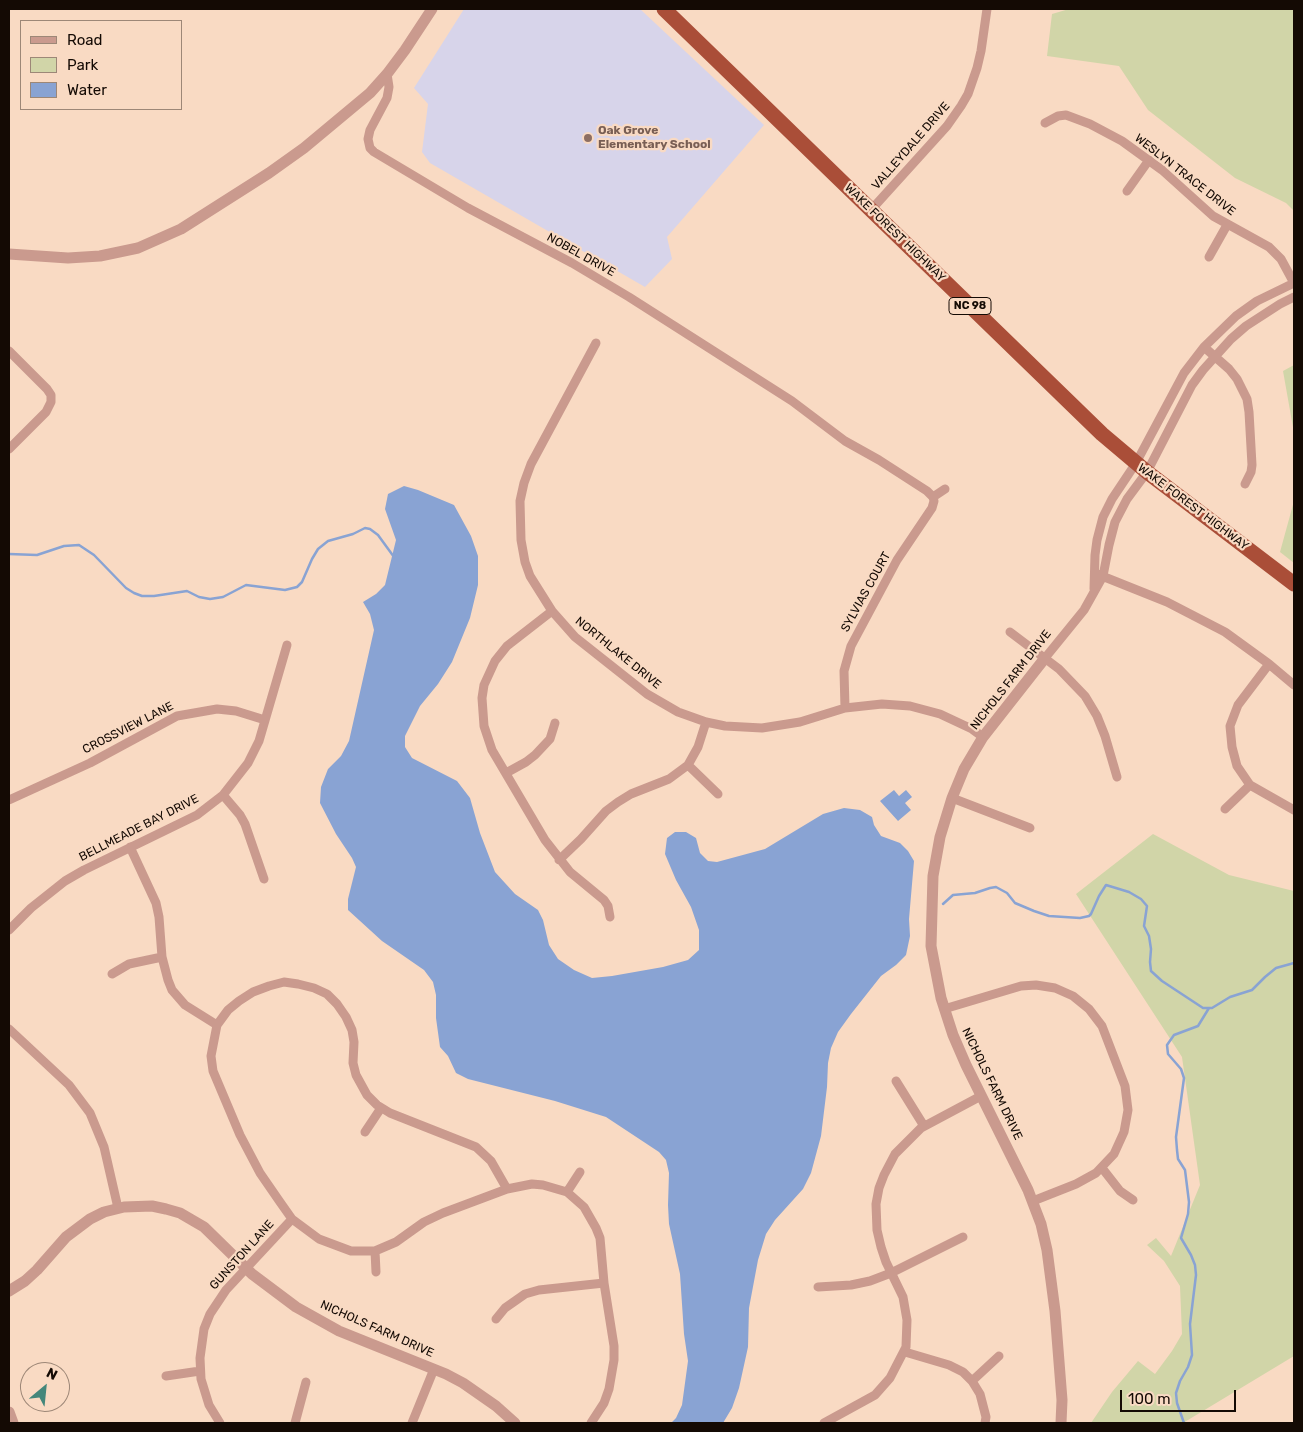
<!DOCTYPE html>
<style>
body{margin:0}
#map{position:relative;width:1303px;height:1432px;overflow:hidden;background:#f9dac3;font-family:Rubik,sans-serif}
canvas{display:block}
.frame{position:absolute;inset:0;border:10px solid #140a04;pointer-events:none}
.legend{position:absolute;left:20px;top:20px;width:162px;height:90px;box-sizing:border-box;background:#f9dac3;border:1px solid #9d8777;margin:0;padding:6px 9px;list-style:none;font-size:15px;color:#140a04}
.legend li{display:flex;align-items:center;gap:10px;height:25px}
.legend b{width:25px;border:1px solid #9d8777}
.north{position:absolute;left:20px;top:1362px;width:50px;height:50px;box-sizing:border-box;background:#f9dac3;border:1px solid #9d8777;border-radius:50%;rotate:28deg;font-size:14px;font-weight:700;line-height:20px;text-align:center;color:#140a04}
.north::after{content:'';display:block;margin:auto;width:18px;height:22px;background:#44877b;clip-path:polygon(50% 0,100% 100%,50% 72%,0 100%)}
.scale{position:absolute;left:1120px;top:1390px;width:116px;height:22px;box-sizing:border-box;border:2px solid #140a04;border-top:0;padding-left:6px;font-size:15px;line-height:18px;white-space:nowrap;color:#140a04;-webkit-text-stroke:4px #f9dac3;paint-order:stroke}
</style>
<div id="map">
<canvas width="1303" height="1432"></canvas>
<div class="frame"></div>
<ul class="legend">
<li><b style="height:6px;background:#ca9a8e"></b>Road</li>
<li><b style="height:14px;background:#d1d5a8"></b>Park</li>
<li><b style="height:14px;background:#89a3d3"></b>Water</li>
</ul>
<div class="north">N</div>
<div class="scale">100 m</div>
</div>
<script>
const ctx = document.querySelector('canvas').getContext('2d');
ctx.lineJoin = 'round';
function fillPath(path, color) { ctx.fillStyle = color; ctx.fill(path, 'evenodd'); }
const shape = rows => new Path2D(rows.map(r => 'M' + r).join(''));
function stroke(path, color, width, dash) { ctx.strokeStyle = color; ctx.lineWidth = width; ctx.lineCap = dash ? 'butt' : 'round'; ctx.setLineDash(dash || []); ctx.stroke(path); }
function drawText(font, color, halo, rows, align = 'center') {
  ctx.font = font + ' Rubik,sans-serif'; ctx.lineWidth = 4.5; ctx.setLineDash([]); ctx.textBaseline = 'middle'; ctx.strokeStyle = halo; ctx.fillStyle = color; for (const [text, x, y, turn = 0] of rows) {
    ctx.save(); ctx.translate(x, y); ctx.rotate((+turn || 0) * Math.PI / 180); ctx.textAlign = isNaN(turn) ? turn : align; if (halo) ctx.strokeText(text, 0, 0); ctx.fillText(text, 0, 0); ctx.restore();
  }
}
const education = shape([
 [464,9,640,9,764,125,667,237,672,259,645,287,430,163,422,152,428,104,414,88]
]);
const green = shape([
 [1069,9,1294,9,1294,211,1286,203,1235,178,1148,110,1119,66,1047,56,1052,14],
 [1294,365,1294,433,1283,371],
 [1294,501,1294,563,1280,552],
 [1153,834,1229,875,1294,891,1294,1356,1183,1423,1091,1423,1112,1392,1138,1361,1155,1374,1172,1351,1182,1334,1180,1286,1164,1261,1147,1245,1156,1238,1171,1256,1200,1185,1182,1057,1076,894]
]);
const water = shape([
 [404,486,418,490,454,505,471,536,478,556,478,585,470,618,452,662,438,684,420,706,405,736,405,747,412,758,457,781,470,798,480,833,495,872,515,894,538,910,543,920,549,945,558,959,574,970,592,978,612,976,663,967,688,960,699,950,699,930,691,907,676,880,665,854,667,838,675,832,686,832,696,838,700,853,708,861,717,862,765,849,823,814,844,808,860,810,872,817,874,825,881,836,900,843,908,851,914,861,909,919,910,936,906,955,896,965,881,976,851,1014,838,1032,831,1048,828,1063,827,1087,821,1136,811,1173,803,1189,775,1220,766,1234,758,1260,749,1308,748,1347,739,1388,732,1408,723,1423,671,1423,676,1418,682,1405,688,1361,684,1334,680,1274,669,1224,668,1205,669,1173,666,1160,659,1152,606,1117,555,1101,468,1079,456,1073,448,1056,440,1047,436,1018,436,995,433,982,424,970,382,941,348,910,348,899,356,867,352,858,336,834,320,803,321,787,328,769,341,756,349,741,374,630,370,614,363,602,376,594,385,585,396,540,385,509,388,494],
 [894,790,899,796,906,790,912,797,905,803,911,810,898,821,880,801]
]);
const stream = shape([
 [9,554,37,555,64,546,79,545,94,555,126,588,134,593,142,596,154,596,187,591,199,597,210,599,223,597,246,585,285,590,297,587,302,582,312,559,318,549,328,541,353,534,365,528,370,529,378,535,394,557],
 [943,904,953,895,975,893,990,888,996,887,1007,893,1015,903,1034,911,1049,916,1080,918,1089,916,1091,914,1099,896,1106,885,1129,892,1141,899,1147,906,1144,926,1149,936,1151,949,1150,962,1151,971,1162,981,1203,1008,1212,1008,1230,997,1252,990,1265,977,1276,968,1294,963],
 [1184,1423,1177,1403,1176,1393,1180,1381,1188,1367,1192,1355,1190,1324,1196,1275,1195,1265,1191,1255,1181,1238,1188,1214,1189,1202,1185,1170,1178,1159,1177,1150,1176,1137,1184,1078,1181,1069,1168,1054,1167,1045,1174,1035,1198,1026,1209,1008]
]);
const minor = shape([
 [387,74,389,87,387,98,370,130,368,139,370,148,374,152,468,208,572,263,629,297,792,401,845,441,879,460,927,491,933,497,934,501,932,508,897,560,851,646,844,671,845,708],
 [1045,123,1058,116,1066,115,1090,124,1122,141,1162,170,1213,216,1269,247,1281,259,1294,283],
 [1127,191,1149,160],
 [871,210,947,126,961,106,968,94,977,68,981,51,987,9],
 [1209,257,1227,225],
 [596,343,531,464,524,483,520,501,521,540,525,562,530,576,552,611,575,637,647,694,678,712,706,722,725,726,762,728,800,722,845,708,882,704,910,706,940,714,972,729,983,737],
 [1204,347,1229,369,1237,379,1247,399,1249,412,1252,465,1251,472,1245,484],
 [9,351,47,389,51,395,51,402,46,412,9,449],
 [933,497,945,489],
 [1097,574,1167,602,1225,632,1269,664,1294,685],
 [1094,589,1095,555,1097,540,1103,517,1112,499,1136,463,1184,373,1204,347,1236,316,1257,301,1294,283],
 [552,611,507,646,495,661,484,685,482,698,484,726,492,750,545,840,570,872,604,900,608,906,610,917],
 [1010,632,1059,669,1085,696,1097,716,1105,736,1117,777],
 [1045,658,1084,610,1103,576,1109,545,1115,522,1127,499,1147,472,1192,385,1203,370,1231,339,1246,326,1280,304,1294,297],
 [1269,664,1238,705,1230,726,1232,747,1237,766,1250,785,1294,810],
 [688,765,718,794],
 [506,773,526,762,535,755,550,739,555,723],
 [223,795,240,815,245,824,264,879],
 [952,798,1030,828],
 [9,800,90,763,177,716,217,709,236,711,265,720],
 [1225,809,1250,785],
 [130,847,156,903,159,917,162,957,168,980,172,990,185,1005,217,1025],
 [559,860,581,839,606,811,618,802,631,794,669,779,688,765,698,747,706,722],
 [9,930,31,908,65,881,84,870,197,815,223,795,248,763,259,741,287,645],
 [112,974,129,964,162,957],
 [944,1009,1021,986,1036,985,1055,988,1073,996,1089,1009,1102,1026,1125,1086,1128,1110,1124,1132,1114,1154,1096,1173,1076,1184,1033,1201],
 [9,1029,69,1085,90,1113,104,1147,118,1208],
 [896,1081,924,1126],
 [365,1132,381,1108],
 [1102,1168,1120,1191,1133,1200],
 [507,1189,491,1161,476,1147,390,1113,377,1105,367,1095,356,1075,353,1063,354,1042,352,1030,346,1017,337,1004,327,994,314,988,298,984,284,982,269,986,253,992,239,1001,228,1010,217,1025,211,1056,213,1071,240,1135,260,1173,280,1202,292,1219,319,1239,351,1251,375,1251,396,1242,424,1222,443,1213,507,1189,532,1184,543,1185,567,1192,584,1207,596,1228,600,1238,604,1283,614,1346,614,1360,609,1389,604,1403,591,1423],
 [567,1192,580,1172],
 [375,1251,376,1272],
 [818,1287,851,1285,870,1281,891,1273,963,1237],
 [496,1319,505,1308,525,1294,539,1290,604,1283],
 [905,1352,949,1365,963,1372,972,1381,980,1394,986,1417,985,1423],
 [166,1376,200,1371],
 [972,1381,999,1356],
 [220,1423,209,1405,201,1379,200,1358,204,1329,210,1314,226,1290,292,1219],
 [295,1423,306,1382],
 [412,1423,434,1369],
 [824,1423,875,1395,890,1378,906,1347,907,1320,903,1297,886,1262,881,1247,877,1230,876,1204,879,1188,884,1175,895,1154,921,1128,981,1096]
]);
const tertiary = shape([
 [9,254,68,258,100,256,138,248,181,229,269,173,304,148,370,93,387,74,405,50,432,9],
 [1045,658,983,737,964,769,952,798,940,837,933,876,931,946,941,998,953,1035,966,1065,1028,1190,1041,1224,1047,1250,1055,1311,1062,1400,1061,1423],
 [9,1291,25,1281,37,1270,66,1237,90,1219,104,1212,124,1207,152,1206,166,1209,180,1213,204,1227,252,1274,296,1307,339,1331,446,1374,463,1383,496,1406,515,1423],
 [9,1412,13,1423]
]);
const trunk = shape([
 [664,9,1102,434,1147,472,1294,584]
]);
const markers = [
 [588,138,5,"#8d6e63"]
];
const shields = [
 [970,306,42]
];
const shieldNames = [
 ["NC 98",970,306]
];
const educationNames = [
 ["Oak Grove",598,131],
 ["Elementary School",598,145]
];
const streetNames = [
 ["VALLEYDALE DRIVE",911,146,-49],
 ["WESLYN TRACE DRIVE",1185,175,38],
 ["WAKE FOREST HIGHWAY",895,233,44],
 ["NOBEL DRIVE",581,255,29],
 ["WAKE FOREST HIGHWAY",1193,507,37],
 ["SYLVIAS COURT",866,592,-61],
 ["NORTHLAKE DRIVE",618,653,39],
 ["NICHOLS FARM DRIVE",1011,680,-52],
 ["CROSSVIEW LANE",128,728,-27],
 ["BELLMEADE BAY DRIVE",139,828,-27],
 ["NICHOLS FARM DRIVE",992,1084,64],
 ["GUNSTON LANE",242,1255,-48],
 ["NICHOLS FARM DRIVE",377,1329,24]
];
fillPath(education, '#d7d4ea');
fillPath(green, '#d1d5a8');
fillPath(water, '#89a3d3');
stroke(stream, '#89a3d3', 2.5);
stroke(minor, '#ca9a8e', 9);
stroke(tertiary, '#ca9a8e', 11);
stroke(trunk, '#aa4e38', 15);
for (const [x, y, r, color] of markers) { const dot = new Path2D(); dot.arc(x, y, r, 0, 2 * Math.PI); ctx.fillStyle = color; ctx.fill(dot); stroke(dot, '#f9dac3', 2); }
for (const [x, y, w] of shields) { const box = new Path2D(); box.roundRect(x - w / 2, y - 8.5, w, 17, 4); ctx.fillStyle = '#f9dac3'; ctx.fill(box); stroke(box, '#140a04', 1); }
drawText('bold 11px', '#140a04', null, shieldNames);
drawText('bold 12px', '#785e54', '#f9dac3', educationNames, 'left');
drawText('12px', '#140a04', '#f9dac3', streetNames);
</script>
